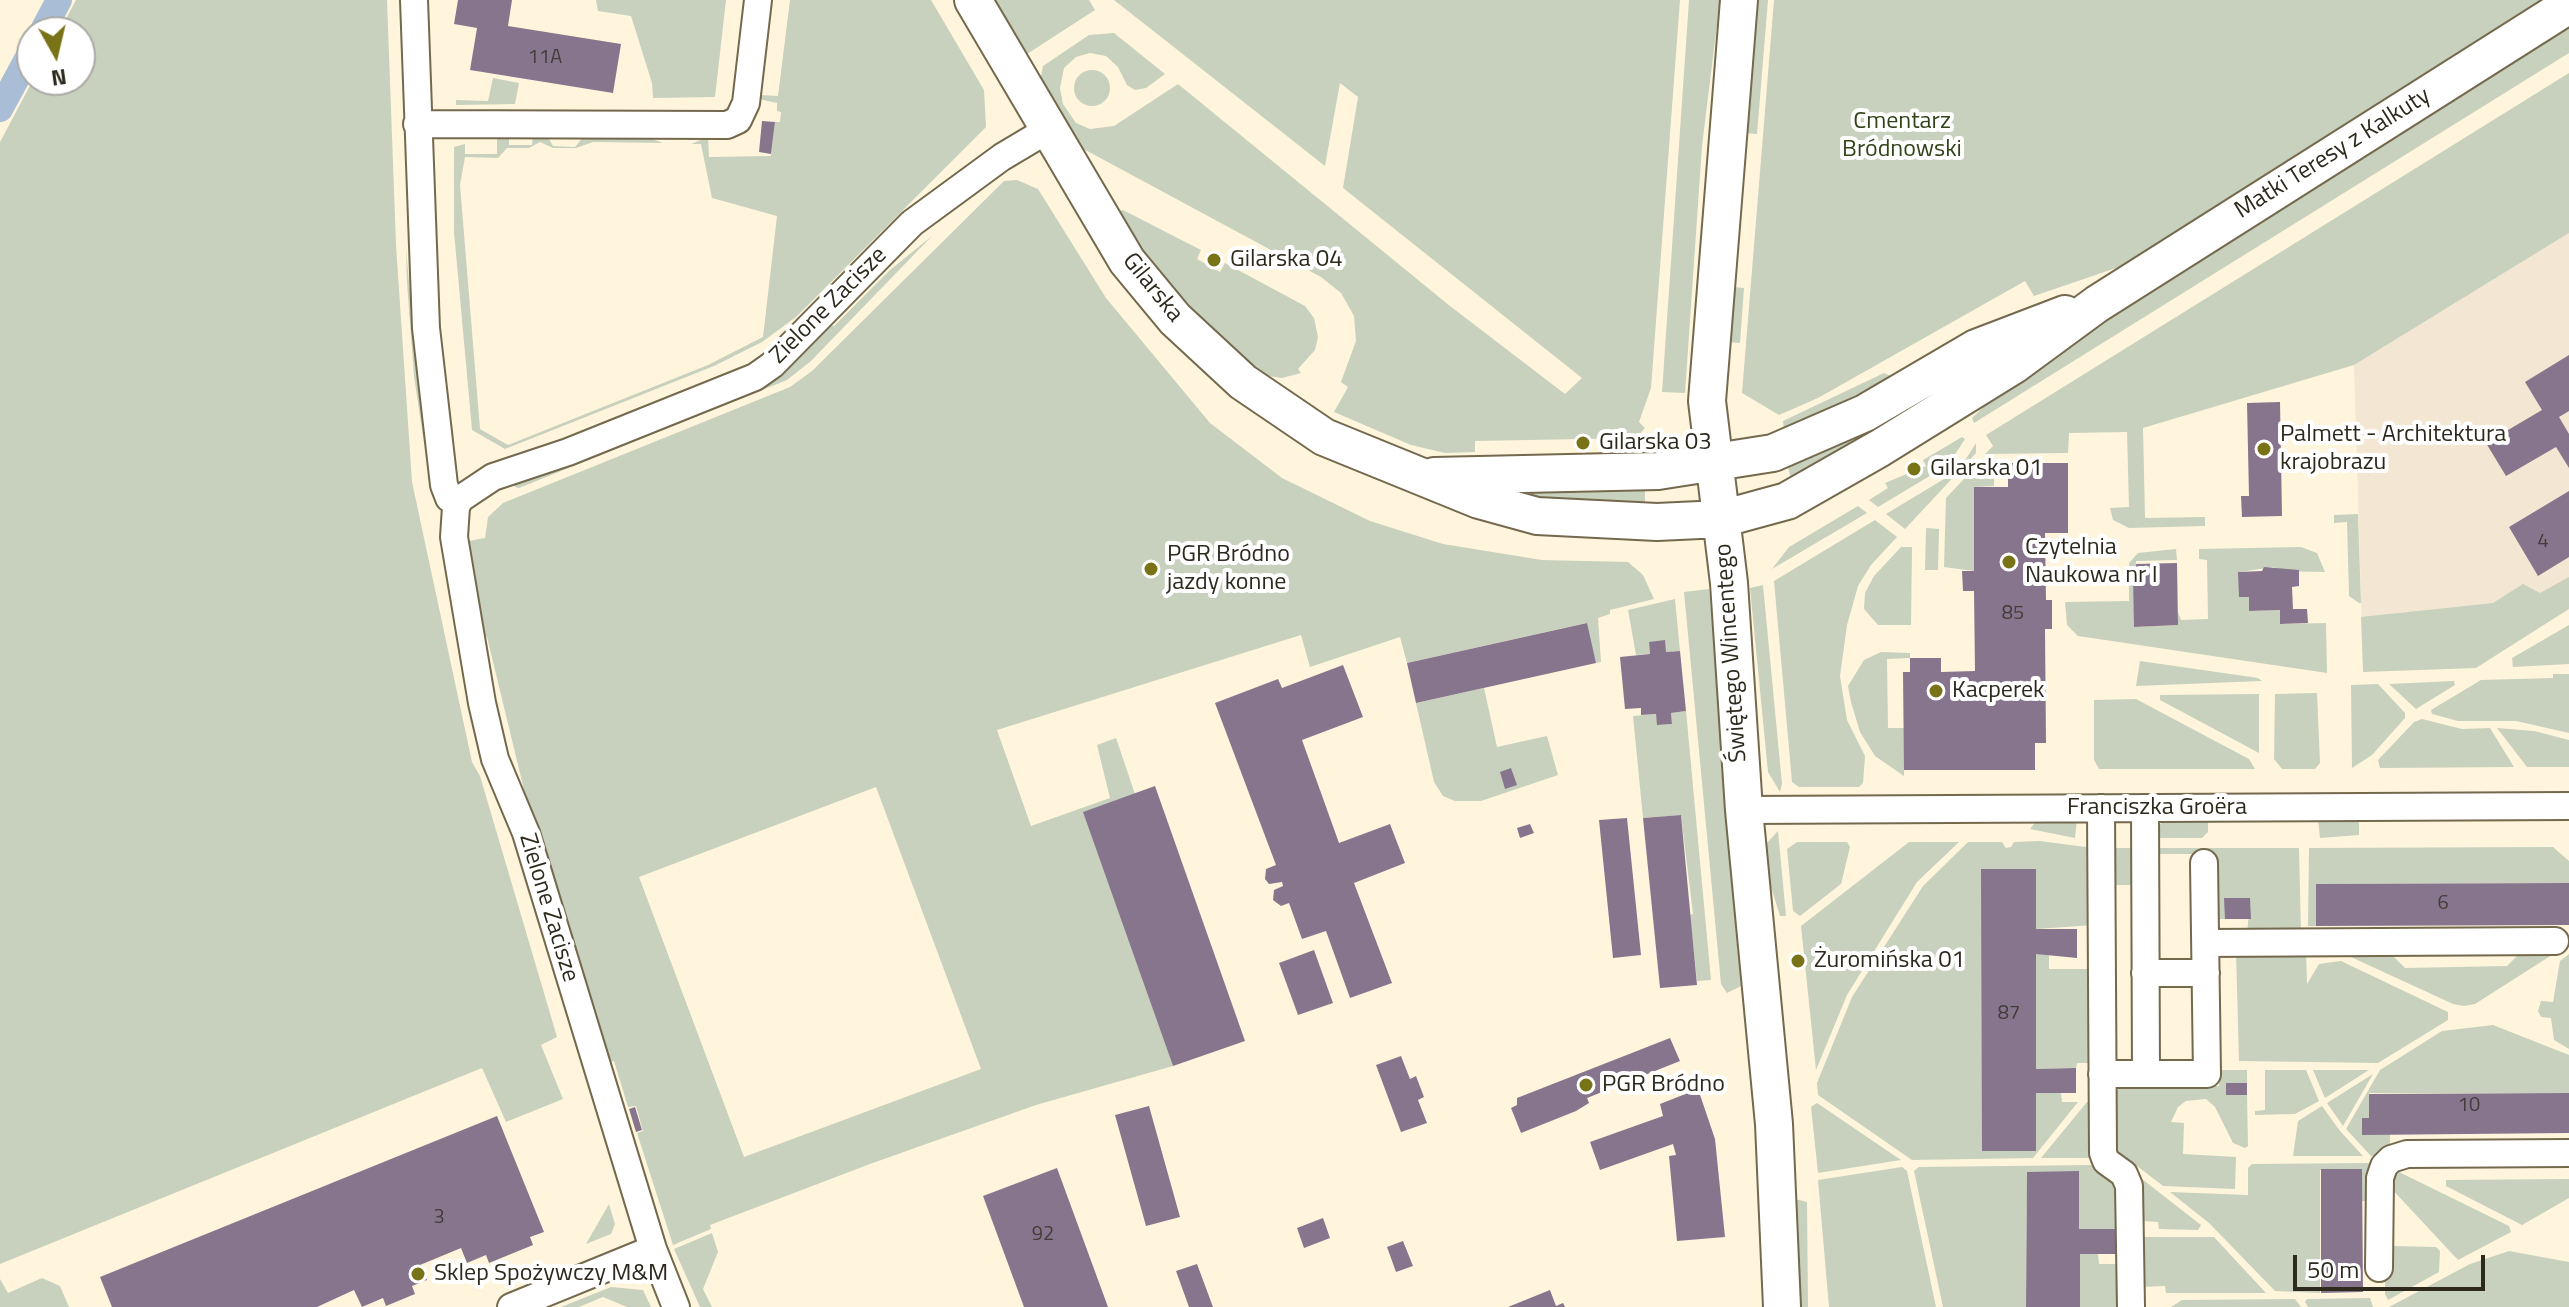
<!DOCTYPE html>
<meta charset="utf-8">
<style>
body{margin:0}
#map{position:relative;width:2569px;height:1307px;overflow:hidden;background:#fff5dc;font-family:"Titillium Web",sans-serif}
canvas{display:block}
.north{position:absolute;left:16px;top:16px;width:80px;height:80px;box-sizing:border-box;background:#fff;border:2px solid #aba9a5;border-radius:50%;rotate:172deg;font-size:22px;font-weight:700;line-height:32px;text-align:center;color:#2d291d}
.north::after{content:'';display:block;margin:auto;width:28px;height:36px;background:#797317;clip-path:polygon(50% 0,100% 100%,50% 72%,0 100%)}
.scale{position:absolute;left:2293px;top:1255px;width:192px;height:36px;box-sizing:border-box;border:4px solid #2d291d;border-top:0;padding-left:10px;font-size:24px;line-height:28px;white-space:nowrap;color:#2d291d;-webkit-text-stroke:6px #fff;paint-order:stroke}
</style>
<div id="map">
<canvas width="2569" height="1307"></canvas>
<div class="north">N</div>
<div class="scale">50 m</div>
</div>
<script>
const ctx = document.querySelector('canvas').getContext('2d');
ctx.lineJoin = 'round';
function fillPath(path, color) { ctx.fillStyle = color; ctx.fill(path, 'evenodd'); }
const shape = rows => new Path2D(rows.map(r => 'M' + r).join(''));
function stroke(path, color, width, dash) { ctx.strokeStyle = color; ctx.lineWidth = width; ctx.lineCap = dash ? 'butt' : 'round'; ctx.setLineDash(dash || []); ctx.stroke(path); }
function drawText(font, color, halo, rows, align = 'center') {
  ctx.font = font + ' "Titillium Web",sans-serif'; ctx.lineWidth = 8; ctx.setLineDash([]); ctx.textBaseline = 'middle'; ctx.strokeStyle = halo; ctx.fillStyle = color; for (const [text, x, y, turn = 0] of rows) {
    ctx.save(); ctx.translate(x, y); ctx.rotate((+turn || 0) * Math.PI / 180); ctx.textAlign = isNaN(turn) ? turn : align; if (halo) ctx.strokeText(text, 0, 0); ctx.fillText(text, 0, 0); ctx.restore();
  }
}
const education = shape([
 [2569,233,2569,588,2502,628,2362,628,2354,365]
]);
const green = shape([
 [76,0,387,0,396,245,412,482,472,762,480,776,557,1037,541,1045,563,1099,506,1122,482,1068,0,1264,0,142,33,80,80,80,80,32,59,32],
 [596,0,726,0,715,97,653,98,652,83,631,16,598,11],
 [790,0,931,0,984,90,986,127,796,317,762,342,714,366,505,449,472,430,454,232,454,147,465,144,465,154,497,154,497,135,509,135,509,145,532,145,533,135,548,137,553,146,575,147,584,136,647,137,663,143,593,142,576,148,553,148,540,142,529,148,507,148,498,158,465,157,460,185,480,429,508,445,708,365,763,337,777,216,712,198,701,144,691,144,708,137,709,157,771,156,775,122,780,122,781,112,777,111,777,103,759,99,760,95,778,96],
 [992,0,1089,0,1095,10,1024,56],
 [1114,0,1680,0,1651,388,1639,422,1645,428,1636,438,1475,441,1475,452,1445,453,1411,445,1334,412,1348,387,1341,382,1356,341,1354,316,1341,293,1321,277,1078,146,1040,81,1043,66,1089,35,1114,33,1165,74,1146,88,1135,90,1127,85,1118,67,1106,56,1090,53,1076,57,1064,68,1060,88,1063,104,1076,123,1090,129,1114,126,1178,84,1450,306,1565,394,1582,378,1343,188,1358,97,1340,83,1325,166],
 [1689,0,1720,0,1702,146,1685,393,1662,392],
 [1754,0,1768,0,1757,134,1745,133],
 [1774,0,2550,0,2119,267,2034,296,2025,281,1818,398,1779,415,1742,393],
 [2569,28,2569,53,1974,423,1972,418,2004,387,2076,336],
 '1074 88a18 18 0 1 1 36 0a18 18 0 1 1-36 0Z',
 [2569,73,2569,233,2354,365,2143,428,2145,518,2205,517,2205,526,2129,528,2113,520,2110,508,2129,507,2127,432,2069,433,2068,453,1985,454,1993,446,1986,435],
 [493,78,519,83,515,104,456,105,456,100,488,101],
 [403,155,406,249,424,443,414,376,407,283],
 [1017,180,1038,189,1106,298,1210,423,1282,478,1370,521,1443,544,1542,560,1628,562,1643,575,1654,599,1610,610,1610,614,1598,618,1601,662,1596,663,1586,623,1407,663,1400,637,1310,667,1301,635,997,730,1031,826,1110,798,1097,745,1116,738,1135,794,1084,812,1173,1066,1036,1105,870,1164,710,1225,711,1229,673,1245,637,1133,643,1131,636,1106,628,1107,614,1061,605,1063,534,831,487,637,480,638,468,569,474,568,469,541,485,538,488,517,503,503,790,387,812,371,1004,181],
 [876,787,981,1069,744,1157,639,877],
 [1123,210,1201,250,1197,259,1220,272,1225,263,1305,306,1314,318,1318,337,1315,350,1298,369,1301,373,1282,378,1268,376,1208,330,1138,246,1117,212],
 [932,236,811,361,787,380,519,488,515,487,513,482,744,389,825,325,834,326,890,270],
 [1732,287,1744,288,1740,343,1728,342],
 [2010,353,1791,480,1787,463],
 [1884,373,1893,377,1784,430,1783,421],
 [1962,437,1965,439,1948,465,1878,507,1869,500,1888,488,1885,483,1926,466,1923,460],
 [1976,443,1976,453,1905,529,1886,514,1959,470],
 [1980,462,1994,463,1994,486,1974,487,1974,571,1944,567,1946,498],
 [1645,487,1645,509,1516,500,1515,490],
 [1858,506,1867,513,1772,569,1789,547],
 [2358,514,2361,603,2359,603,2349,596,2347,522,2334,523,2334,515],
 [1875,520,1897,537,1871,565,1858,586,1847,625,1840,676,1847,720,1865,756,1863,783,1859,787,1799,787,1792,782,1774,581],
 [1926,528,1939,529,1938,570,1925,570],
 [1901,547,1912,547,1911,625,1878,625,1864,609,1865,593,1874,576],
 [2301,547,2317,553,2325,572,2277,571,2274,567,2239,572,2239,597,2249,597,2249,611,2280,610,2280,624,2326,623,2327,673,2078,636,2067,625,2065,602,2129,601,2129,563,2138,553,2176,549,2177,560,2136,561,2134,627,2178,625,2178,612,2181,620,2208,619,2207,560,2199,559,2199,549],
 [2569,577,2569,609,2476,668,2363,672,2361,617,2493,603,2523,584,2540,593],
 [1763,585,1782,784,1780,792,1768,772,1750,588],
 [1709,589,1746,972,1741,986,1727,993,1721,984,1684,592],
 [1675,599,1680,651,1666,652,1649,642,1650,654,1636,655,1628,610],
 [2569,625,2569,664,2513,667,2512,658],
 [1881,652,1910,653,1910,658,1887,659,1888,728,1904,728,1904,776,1875,756,1860,732,1851,702,1848,686,1864,660],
 [2140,661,2258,678,2262,681,2136,686],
 [2553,674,2569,674,2569,733,2516,721,2458,721,2432,714,2431,710,2481,680,2553,678],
 [2454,681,2455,685,2416,709,2389,684],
 [2378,684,2405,713,2405,718,2372,755,2352,768,2351,685],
 [1484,688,1497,747,1547,736,1558,775,1481,801,1455,801,1443,796,1434,782,1416,703],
 [2317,693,2320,763,2315,769,2282,769,2274,759,2275,694],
 [2259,694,2259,753,2160,700,2160,695],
 [2136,699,2249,759,2255,769,2099,769,2094,760,2094,700],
 [1686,711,1711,980,1697,981,1690,915,1693,914,1681,815,1643,818,1633,716,1656,714,1658,725,1672,724,1671,713],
 [2422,719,2462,729,2490,728,2514,767,2380,768,2378,760,2414,722],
 [2497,728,2534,731,2569,740,2569,767,2527,767],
 [2077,819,2075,838,2030,829,2037,820],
 [2165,819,2208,819,2208,832,2202,838,2156,838,2158,827],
 [2318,819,2359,819,2359,835,2320,838],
 [1778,831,1786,916,1780,916,1764,864,1765,845],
 [2039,841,2094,848,2094,925,2036,929,2036,1138,2036,1093,2061,1093,2062,1102,2078,1102,2033,1158,1912,1160,1818,1095,1817,1083,1852,997,1923,886,1968,842,2002,842,2006,848,2011,847,2014,842],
 [1797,842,1847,842,1850,847,1841,884,1800,916,1793,911,1787,849],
 [1909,842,1959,842,1917,882,1847,995,1816,1070,1801,926],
 [2553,847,2569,861,2569,883,2316,884,2316,926,2308,926,2309,848],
 [2110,848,2134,848,2134,885,2110,885],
 [2156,848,2299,848,2301,934,2247,935,2250,898,2225,898,2225,919,2215,919,2215,854,2156,854],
 [2526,947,2555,953,2475,1004,2464,1006,2453,1004,2340,952,2385,948,2405,968,2507,966],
 [2306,950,2307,984,2319,964,2341,961,2448,1012,2448,1020,2378,1063,2239,1061,2236,952],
 [2036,954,2049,954,2049,969,2094,969,2095,1063,2077,1063,2076,1068,2036,1069],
 [2569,954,2569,1049,2554,1040,2551,1018,2541,1017,2538,1011,2541,1001,2553,1002,2560,961],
 [2493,1025,2569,1055,2569,1093,2369,1093,2369,1118,2390,1134,2390,1147,2384,1155,2371,1156,2346,1129,2380,1070,2442,1031],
 [2219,1070,2247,1070,2247,1083,2226,1084,2226,1095,2247,1095,2248,1146,2245,1148,2233,1143,2215,1107,2206,1099,2186,1101,2178,1107,2171,1122,2184,1123,2183,1154,2236,1157,2235,1189,2163,1186,2123,1155,2111,1155,2113,1098,2118,1089,2123,1085,2219,1086],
 [2265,1070,2306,1070,2319,1101,2295,1114,2255,1115,2255,1111,2265,1110],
 [2313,1070,2369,1070,2325,1098],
 [2373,1074,2343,1126,2327,1103],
 [2087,1102,2095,1102,2095,1158,2041,1158],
 [1817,1103,1901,1160,1818,1173,1811,1107],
 [2322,1106,2340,1131,2363,1156,2293,1156,2298,1121],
 [2372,1163,2371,1199,2365,1201,2362,1201,2362,1169,2320,1170,2320,1293,2275,1291,2209,1223,2170,1192,2248,1195,2248,1168,2252,1164],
 [2089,1165,2103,1168,2118,1182,2123,1229,2079,1229,2079,1172,2027,1172,2026,1307,1943,1307,1914,1171,1919,1167],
 [1902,1167,1907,1171,1936,1307,1829,1307,1818,1180],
 [2393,1169,2509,1226,2511,1232,2458,1260,2389,1186],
 [2142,1179,2201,1225,2198,1230,2159,1229,2158,1222,2144,1221,2144,1228,2138,1228,2138,1181],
 [2569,1179,2569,1198,2522,1225,2446,1186,2446,1180],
 [1795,1199,1807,1202,1808,1307,1796,1307],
 [609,1204,615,1224,611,1234,586,1244],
 [712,1233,718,1252,703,1289,712,1307,700,1307,674,1249],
 [2139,1237,2214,1237,2266,1293,2166,1293,2165,1286,2139,1287],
 [2391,1246,2436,1247,2440,1251,2439,1272,2388,1300,2385,1294,2385,1253],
 [2509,1251,2569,1262,2569,1307,2389,1307,2470,1264],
 [2080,1254,2098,1254,2099,1264,2123,1264,2123,1307,2080,1307],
 [42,1278,60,1286,69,1307,0,1307,0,1279,8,1293],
 [611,1287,643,1290,651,1307,627,1307,603,1297,579,1307,561,1307],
 [2370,1298,2373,1307,2308,1307,2305,1302,2307,1299],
 [2295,1299,2301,1307,2171,1307,2182,1300]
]);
const canal = shape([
 [42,32,59,0],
 [0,109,32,50]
]);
const building = shape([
 [458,0,512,0,508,26,621,44,613,93,470,70,477,28,454,24],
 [762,121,775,122,771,154,759,152],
 [2569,355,2569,411,2559,417,2569,434,2569,468,2556,447,2506,476,2486,443,2542,410,2525,382],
 [2280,402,2282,516,2242,517,2241,496,2249,496,2247,403],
 [2008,463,2068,463,2068,533,2045,533,2046,600,2052,600,2052,629,2045,629,2046,743,2035,743,2035,770,1904,770,1903,672,1910,672,1910,658,1941,658,1941,672,1975,671,1974,591,1963,591,1962,571,1974,571,1974,487,2008,487],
 [2569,491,2569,557,2538,576,2509,527],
 [2177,563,2178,625,2134,627,2133,578,2137,578,2136,564],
 [2264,567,2299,570,2299,586,2292,587,2293,609,2307,609,2308,623,2280,624,2280,610,2249,611,2249,597,2239,597,2238,572,2262,571],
 [1587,623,1596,663,1416,703,1407,663],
 [1665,640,1666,652,1680,651,1686,711,1671,713,1672,724,1657,725,1656,714,1641,715,1641,708,1625,709,1620,657,1650,654,1649,642],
 [1343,665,1363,717,1302,740,1339,843,1390,824,1405,863,1354,883,1392,983,1350,998,1326,931,1302,939,1289,903,1281,906,1273,900,1274,890,1283,886,1282,882,1269,884,1265,879,1266,869,1276,865,1215,703,1278,679,1282,688],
 [1511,768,1517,785,1505,789,1500,772],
 [1155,786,1245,1041,1173,1066,1083,812],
 [1681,815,1697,985,1660,988,1643,818],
 [1627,818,1641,955,1613,958,1599,820],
 [1530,824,1534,833,1520,838,1517,828],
 [1981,869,2036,869,2036,929,2077,929,2077,958,2036,954,2036,1069,2076,1068,2076,1093,2036,1093,2036,1151,1982,1151],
 [2569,883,2569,925,2316,926,2316,884],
 [2224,898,2250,898,2251,919,2225,919],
 [1314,950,1333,1003,1298,1015,1279,963],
 [1670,1038,1680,1061,1587,1098,1589,1103,1576,1111,1521,1133,1511,1108,1517,1105,1517,1098],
 [1401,1056,1410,1079,1416,1076,1424,1097,1418,1100,1427,1123,1401,1132,1376,1065],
 [2226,1083,2247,1083,2247,1095,2226,1095],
 [1698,1089,1715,1139,1725,1237,1677,1241,1669,1156,1676,1155,1673,1144,1600,1170,1590,1142,1663,1116,1660,1104],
 [2569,1093,2569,1133,2362,1135,2362,1118,2369,1118,2369,1094],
 [1149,1106,1180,1217,1146,1226,1115,1115],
 [635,1107,642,1130,636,1132,629,1109],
 [497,1116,544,1232,530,1237,533,1245,489,1263,486,1255,467,1263,461,1248,420,1265,427,1280,412,1286,415,1294,386,1306,383,1298,362,1307,354,1290,317,1307,112,1307,100,1277],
 [1057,1168,1108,1307,1024,1307,983,1196],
 [2321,1169,2362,1169,2363,1292,2321,1293],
 [2079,1171,2079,1229,2120,1229,2120,1254,2080,1254,2080,1307,2026,1307,2027,1172],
 [1323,1218,1330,1238,1304,1248,1297,1228],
 [1403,1241,1413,1266,1396,1272,1387,1247],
 [1197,1264,1213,1307,1189,1307,1176,1271],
 [1550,1290,1556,1306,1563,1303,1565,1307,1508,1307]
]);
const street = shape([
 [414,0,426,328,444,485,449,498,457,502],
 [417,124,727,125,738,120,746,103,758,0],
 [2101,808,2103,1153,2106,1161,2124,1174,2129,1186,2131,1307],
 [2145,808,2146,1074],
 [1744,810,2569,806],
 [2206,943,2555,941],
 [2145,973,2206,973],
 [2102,1074,2207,1074,2204,863],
 [2379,1268,2380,1178,2384,1166,2391,1159,2407,1154,2569,1153],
 [511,1307,653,1249],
 [676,1307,653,1249,526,833,495,759,482,703,454,537,456,507,460,499,493,477,568,452,755,377,772,365,912,223,1002,157,1049,129]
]);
const secondary = shape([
 [973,0,1127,261,1175,319,1243,382,1324,437,1479,500,1537,516,1657,522,1721,519,1787,501,1880,448,2014,365,2097,304,2569,5],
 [1739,0,1707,401,1729,583,1744,810,1774,1124,1782,1307],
 [1434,476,1658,471,1773,453,1865,413,1976,348,2065,314]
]);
const markers = [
 [1214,260,8,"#797317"],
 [1583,443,8,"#797317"],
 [2264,449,8,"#797317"],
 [1914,469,8,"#797317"],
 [2009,562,8,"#797317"],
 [1151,569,8,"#797317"],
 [1936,691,8,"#797317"],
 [1798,961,8,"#797317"],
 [1586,1085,8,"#797317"],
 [418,1274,8,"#797317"]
];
const numberNames = [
 ["11A",545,58],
 ["4",2543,542],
 ["85",2013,614],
 ["6",2443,904],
 ["87",2009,1014],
 ["10",2469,1106],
 ["3",439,1218],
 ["92",1043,1235]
];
const parkNames = [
 ["Cmentarz",1902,122],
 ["Bródnowski",1902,150]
];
const streetNames = [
 ["Matki Teresy z Kalkuty",2333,154,-32],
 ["Gilarska",1152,288,51],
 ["Zielone Zacisze",829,306,-45],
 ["Świętego Wincentego",1732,653,-94],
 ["Franciszka Groëra",2157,808],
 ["Zielone Zacisze",548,908,73]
];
const poiNames = [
 ["Gilarska 04",1230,260],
 ["Palmett - Architektura",2280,435],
 ["krajobrazu",2280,463],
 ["Gilarska 03",1599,443],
 ["Gilarska 01",1930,469],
 ["Czytelnia",2025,548],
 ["Naukowa nr I",2025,576],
 ["PGR Bródno",1167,555],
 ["jazdy konne",1167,583],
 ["Kacperek",1952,691],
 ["Żuromińska 01",1814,961],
 ["PGR Bródno",1602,1085],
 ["Sklep Spożywczy M&M",434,1274]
];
fillPath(education, '#f3e6d2');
fillPath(green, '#c7d1bd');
stroke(canal, '#a9bed6', 26);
fillPath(building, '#87758e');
stroke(street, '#74694d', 30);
stroke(secondary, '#74694d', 40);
stroke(street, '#fff', 26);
stroke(secondary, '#fff', 36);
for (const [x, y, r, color] of markers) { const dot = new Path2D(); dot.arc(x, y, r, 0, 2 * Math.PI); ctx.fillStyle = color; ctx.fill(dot); stroke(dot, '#fff', 3); }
drawText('20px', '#443c39', null, numberNames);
drawText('24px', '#324419', '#fff', parkNames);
drawText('24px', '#2d291d', '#fff', streetNames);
drawText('24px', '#2d291d', '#fff', poiNames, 'left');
</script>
